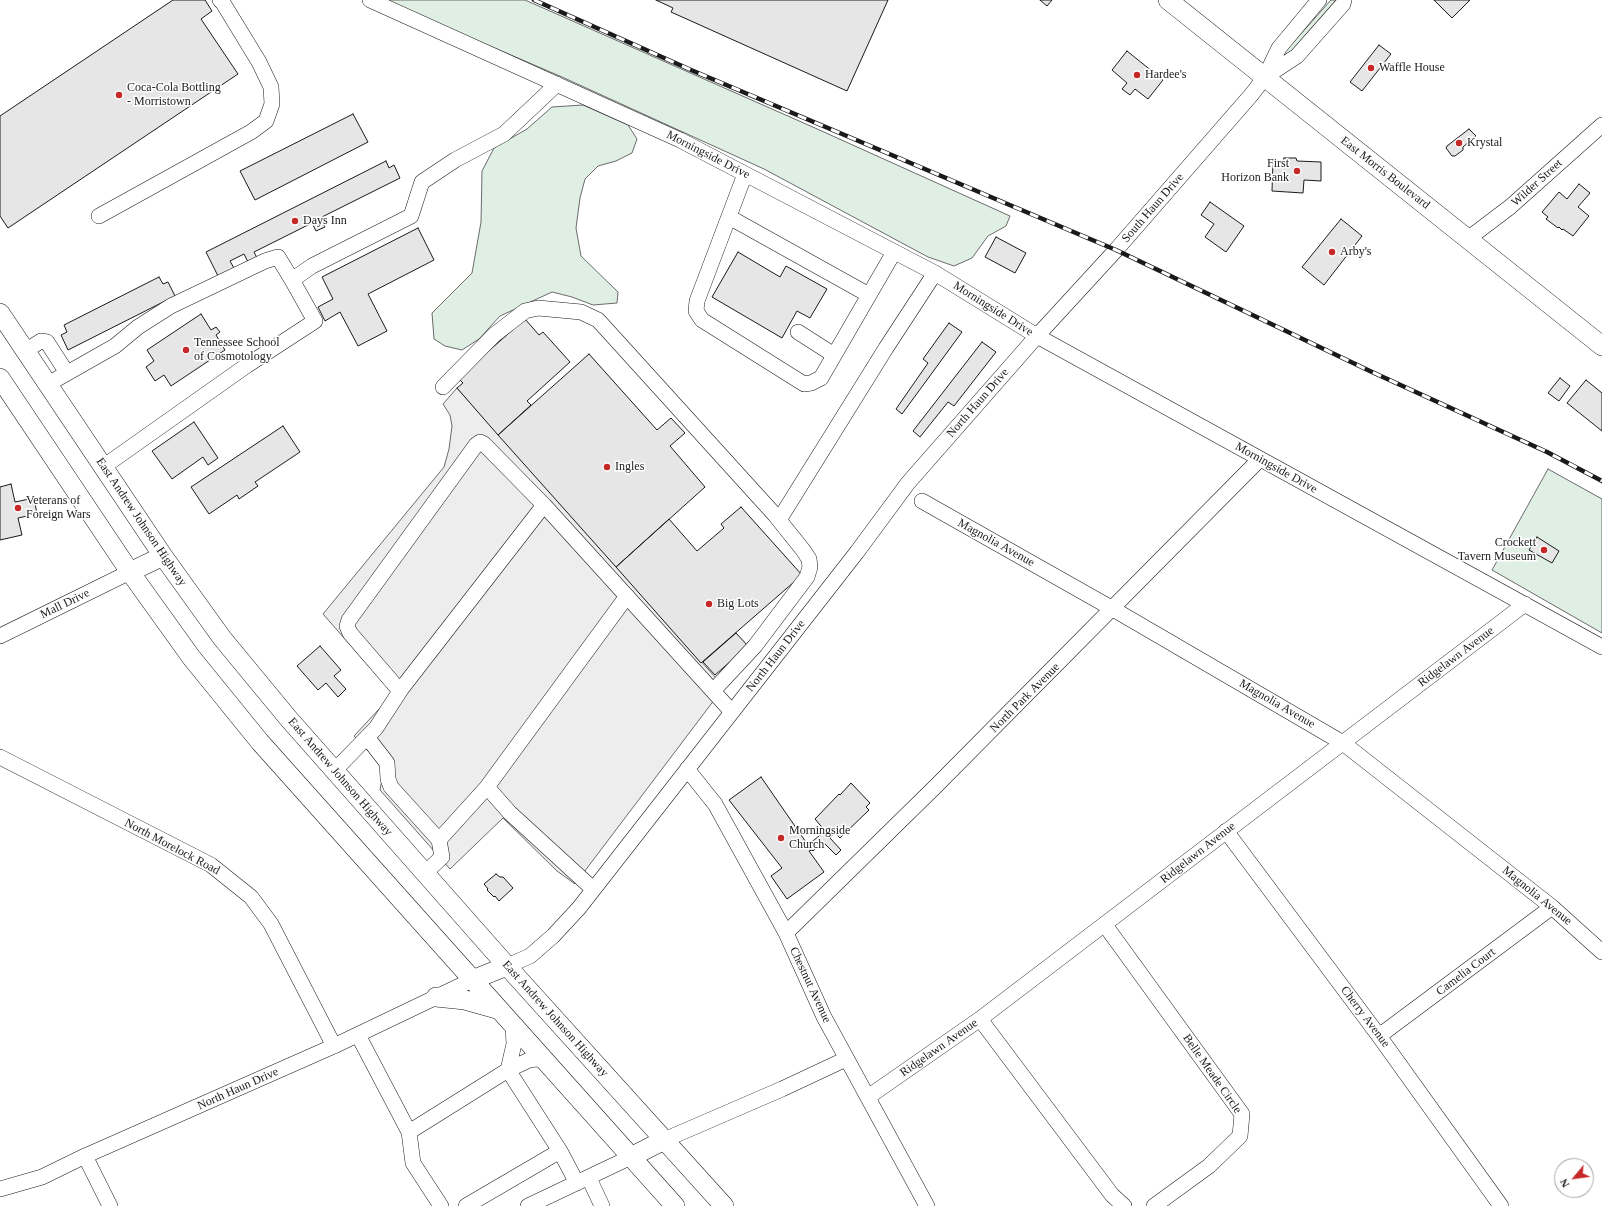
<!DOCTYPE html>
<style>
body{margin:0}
#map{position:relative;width:1602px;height:1206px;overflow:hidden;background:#fff;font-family:Georgia,serif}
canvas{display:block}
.north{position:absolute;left:1554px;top:1158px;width:40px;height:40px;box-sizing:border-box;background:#fff;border:1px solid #a3a3a3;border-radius:50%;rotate:241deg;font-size:11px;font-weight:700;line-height:16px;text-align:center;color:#1a1a1a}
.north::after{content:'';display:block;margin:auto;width:14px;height:18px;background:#c62828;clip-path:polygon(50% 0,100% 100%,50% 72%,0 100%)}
</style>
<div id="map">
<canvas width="1602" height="1206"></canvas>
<div class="north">N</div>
</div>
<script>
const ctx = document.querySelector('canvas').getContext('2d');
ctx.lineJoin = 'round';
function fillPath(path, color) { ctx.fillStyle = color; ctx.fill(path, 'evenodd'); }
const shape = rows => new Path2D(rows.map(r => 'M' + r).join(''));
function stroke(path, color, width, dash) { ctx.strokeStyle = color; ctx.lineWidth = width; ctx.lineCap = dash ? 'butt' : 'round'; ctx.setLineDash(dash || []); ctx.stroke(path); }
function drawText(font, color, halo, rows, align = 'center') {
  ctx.font = font + ' Georgia,serif'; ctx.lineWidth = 3; ctx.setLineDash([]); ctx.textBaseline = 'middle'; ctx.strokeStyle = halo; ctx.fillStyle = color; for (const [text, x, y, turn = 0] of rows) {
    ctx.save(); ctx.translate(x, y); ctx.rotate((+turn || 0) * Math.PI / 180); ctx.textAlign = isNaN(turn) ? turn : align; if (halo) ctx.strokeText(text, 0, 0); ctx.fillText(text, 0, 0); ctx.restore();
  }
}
const green = shape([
 [383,0,525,0,815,128,1010,216,1006,226,988,236,972,258,954,266,928,257,764,169,562,77,383,0],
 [1331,0,1336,0,1285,58,1282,55,1331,0],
 [583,105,628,125,637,139,632,153,616,161,598,166,585,179,580,198,576,228,581,256,618,292,617,303,593,305,572,297,552,292,500,316,479,339,462,350,445,346,434,339,432,313,472,273,481,222,482,171,494,148,527,129,552,107,583,105],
 [1548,469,1602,499,1602,633,1492,570,1548,469]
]);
const parking = shape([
 [457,388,724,687,575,884,557,871,503,818,450,869,380,790,384,768,354,736,393,694,323,614,444,467,449,449,452,426,450,415,443,404,457,388]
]);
const building = shape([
 [173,0,205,0,212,11,201,19,238,74,8,228,0,216,0,116,173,0],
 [656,0,888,0,847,91,671,12,673,8,656,0],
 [1040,0,1052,0,1047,6,1040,0],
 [1434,0,1470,0,1452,18,1434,0],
 [1379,45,1391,54,1362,91,1350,82,1379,45],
 [1127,51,1163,80,1148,99,1135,89,1130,95,1122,89,1127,83,1112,70,1127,51],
 [353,114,368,142,255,200,240,171,353,114],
 [1469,129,1476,136,1463,147,1463,150,1455,156,1452,156,1446,148,1447,146,1469,129],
 [1284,158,1296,158,1297,161,1321,162,1321,181,1304,180,1303,193,1272,191,1273,161,1283,161,1284,158],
 [386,161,389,168,394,165,400,178,320,218,325,227,316,231,312,223,254,252,258,260,249,264,244,254,230,261,235,270,219,278,206,252,386,161],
 [1579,184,1590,193,1578,207,1589,216,1573,236,1563,229,1562,230,1559,227,1558,228,1546,219,1548,217,1542,212,1559,192,1567,199,1579,184],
 [1210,202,1244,226,1226,252,1205,237,1214,224,1201,215,1210,202],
 [1341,219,1362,236,1324,285,1302,267,1341,219],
 [418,228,434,260,368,294,387,331,358,346,340,312,325,321,318,307,333,299,322,277,418,228],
 [996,237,1026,253,1015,273,985,257,996,237],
 [738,252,780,277,786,266,827,289,810,318,797,311,782,338,712,297,738,252],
 [159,277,163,284,168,282,175,296,68,350,61,335,67,332,64,325,159,277],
 [201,314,211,330,216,327,220,332,216,335,225,350,171,386,164,375,155,381,146,367,154,361,147,350,201,314],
 [525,319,539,335,543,332,570,362,527,401,531,405,498,435,457,388,463,383,458,378,525,319],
 [949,323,962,332,902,414,896,409,928,363,923,359,949,323],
 [982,342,996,352,954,406,948,402,920,437,913,431,982,342],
 [589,354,657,430,671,418,685,433,670,446,705,487,616,567,498,435,589,354],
 [1560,378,1570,386,1559,401,1548,393,1560,378],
 [1586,380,1602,393,1602,431,1567,403,1586,380],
 [194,422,218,458,208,465,203,457,172,479,152,451,194,422],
 [283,426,300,452,255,482,258,486,239,499,237,495,209,514,191,487,283,426],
 [11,484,15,502,34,498,37,514,18,518,22,535,0,540,0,487,11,484],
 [741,507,802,575,701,663,616,567,669,519,697,551,724,528,721,524,741,507],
 [1537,537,1559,551,1552,563,1529,550,1537,537],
 [736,633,748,646,715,675,703,662,736,633],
 [320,646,341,670,334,676,346,689,338,697,326,683,318,690,297,666,320,646],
 [761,777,808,845,825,831,815,819,839,794,840,795,851,783,870,803,866,807,869,810,840,838,835,833,830,838,841,850,836,855,823,842,813,851,812,850,809,851,824,872,787,899,771,876,782,868,729,800,761,777],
 [496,874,500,877,503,877,513,888,499,901,495,896,494,897,487,890,488,889,484,884,496,874]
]);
const minor = shape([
 [370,0,680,140,935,273,1037,336,1602,647],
 [1265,77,1297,56,1343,4,1344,0],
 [745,174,697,301,696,311,702,320,804,384,811,383,821,378,894,252],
 [99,216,251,132,266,121,272,104,271,87,259,62,223,3,220,0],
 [729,217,869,295],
 [1469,238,1510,207,1602,125],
 [798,332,834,355],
 [25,351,41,341,47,342,67,373],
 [48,384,115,346,138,327,171,306,265,261,278,257,292,280],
 [443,387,494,335,525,311,538,308,581,312,598,320,775,515,803,550,809,559,810,567,807,577,755,646,713,691],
 [103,467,246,366,315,321,292,280,312,266,411,216,422,182,455,160,504,134,557,84],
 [922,501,1113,609,1343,743,1552,907,1602,952],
 [779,520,886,348,935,273],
 [0,636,130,572],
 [400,691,350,633,347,626,349,620,476,445,480,442,484,444,544,505],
 [367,737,387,763,388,779,391,787,439,840],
 [0,757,211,865,251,897,271,924,334,1046],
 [687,769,715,804,786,933,824,1017,927,1206],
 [334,771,376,728,402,688,544,505,732,712],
 [487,787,510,813,593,889],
 [1226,831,1379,1036,1501,1206],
 [425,873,442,857,439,840,487,787,627,596],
 [1105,925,1242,1114,1240,1136,1209,1166,1154,1206],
 [786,933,936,786,1260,459],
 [507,966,530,956,553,936,579,908,857,552,908,483,1037,336,1116,250,1252,94,1265,77,1279,48,1319,0],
 [980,1019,1112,1195,1124,1206],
 [358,1035,409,1132,413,1163,441,1206],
 [1379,1036,1552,907],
 [508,1070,514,1044,513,1026],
 [508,1070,529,1060,536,1059,544,1060],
 [868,1097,980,1019,1525,604],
 [409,1132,508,1070,560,1151],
 [664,1140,782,1089,846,1059],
 [85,1156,110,1206],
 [589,1178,602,1206],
 [0,1189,42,1177,85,1156,334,1046,472,980],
 [466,1206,560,1151,577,1183],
 [528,1206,631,1157]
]);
const major = shape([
 [1168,0,1602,346],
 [0,313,163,556,222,638,288,718,507,966,724,1206],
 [0,378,130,572,191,657,260,742,675,1206],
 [130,572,163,556],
 [472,980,507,966],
 [436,997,465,1000,497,1009],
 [631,1157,664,1140]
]);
const rail = shape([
 [534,0,691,70,1116,250,1372,372,1547,452,1602,481]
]);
const markers = [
 [1371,68,4,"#c62828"],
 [1137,75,4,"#c62828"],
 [119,95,4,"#c62828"],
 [1459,143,4,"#c62828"],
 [1297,171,4,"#c62828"],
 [295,221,4,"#c62828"],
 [1332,252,4,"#c62828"],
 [186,350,4,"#c62828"],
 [607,467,4,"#c62828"],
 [18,508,4,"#c62828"],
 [1544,550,4,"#c62828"],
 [709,604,4,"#c62828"],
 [781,838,4,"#c62828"]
];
const poiNames = [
 ["Waffle House",1379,68],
 ["Hardee's",1145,75],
 ["Coca-Cola Bottling",127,88],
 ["- Morristown",127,102],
 ["Krystal",1467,143],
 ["First",1289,164,"right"],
 ["Horizon Bank",1289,178,"right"],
 ["Days Inn",303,221],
 ["Arby's",1340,252],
 ["Tennessee School",194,343],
 ["of Cosmotology",194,357],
 ["Ingles",615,467],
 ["Veterans of",26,501],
 ["Foreign Wars",26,515],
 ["Crockett",1536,543,"right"],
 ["Tavern Museum",1536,557,"right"],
 ["Big Lots",717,604],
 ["Morningside",789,831],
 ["Church",789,845]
];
const streetNames = [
 ["Morningside Drive",708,155,27],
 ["East Morris Boulevard",1385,173,38],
 ["Wilder Street",1537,183,-42],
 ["South Haun Drive",1153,208,-49],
 ["Morningside Drive",993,309,32],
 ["North Haun Drive",978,403,-49],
 ["Morningside Drive",1276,468,29],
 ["East Andrew Johnson Highway",141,522,56],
 ["Magnolia Avenue",996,543,29],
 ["Mall Drive",65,604,-26],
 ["North Haun Drive",776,656,-52],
 ["Ridgelawn Avenue",1456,657,-37],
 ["North Park Avenue",1025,698,-45],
 ["Magnolia Avenue",1277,704,30],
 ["East Andrew Johnson Highway",340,777,49],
 ["North Morelock Road",172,847,28],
 ["Ridgelawn Avenue",1198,853,-38],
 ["Magnolia Avenue",1537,896,39],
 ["Camelia Court",1466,972,-37],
 ["Chestnut Avenue",810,985,65],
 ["Cherry Avenue",1365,1017,53],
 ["East Andrew Johnson Highway",555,1019,48],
 ["Ridgelawn Avenue",939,1048,-35],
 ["Belle Meade Circle",1212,1074,55],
 ["North Haun Drive",238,1089,-24]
];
fillPath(green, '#e0efe3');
stroke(green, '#6a6a6a', 1);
fillPath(parking, '#ededed');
stroke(parking, '#6a6a6a', 1);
fillPath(building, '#e6e6e6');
stroke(building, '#1a1a1a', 1);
stroke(minor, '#1a1a1a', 16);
stroke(major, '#1a1a1a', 20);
stroke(minor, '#fff', 15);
stroke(major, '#fff', 19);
stroke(rail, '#1a1a1a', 4.5);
stroke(rail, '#fff', 3, [9]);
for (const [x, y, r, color] of markers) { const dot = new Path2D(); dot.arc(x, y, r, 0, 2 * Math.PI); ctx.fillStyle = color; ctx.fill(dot); stroke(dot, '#fff', 1.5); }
drawText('12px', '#1a1a1a', '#fff', poiNames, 'left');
drawText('12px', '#1a1a1a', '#fff', streetNames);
</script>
